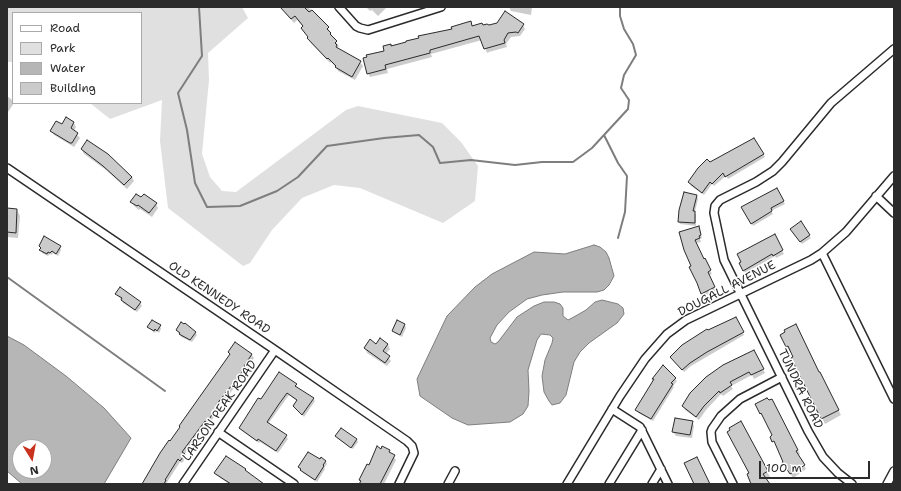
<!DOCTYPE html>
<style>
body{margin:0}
#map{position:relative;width:901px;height:491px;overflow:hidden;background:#fff;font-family:"Shantell Sans",sans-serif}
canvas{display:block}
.frame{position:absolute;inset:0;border:8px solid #2b2b2b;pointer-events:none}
.legend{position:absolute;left:12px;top:12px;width:130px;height:92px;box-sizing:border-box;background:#fff;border:1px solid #aaa;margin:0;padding:5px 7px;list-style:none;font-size:12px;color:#2b2b2b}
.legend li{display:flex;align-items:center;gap:8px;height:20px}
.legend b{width:20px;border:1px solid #aaa}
.north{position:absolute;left:12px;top:439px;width:40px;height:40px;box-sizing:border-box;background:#fff;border:1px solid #aaa;border-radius:50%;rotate:169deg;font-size:11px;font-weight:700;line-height:16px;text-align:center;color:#2b2b2b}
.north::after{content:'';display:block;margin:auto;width:14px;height:18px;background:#c8321e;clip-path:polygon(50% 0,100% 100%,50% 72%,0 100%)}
.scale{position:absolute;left:759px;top:461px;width:111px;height:18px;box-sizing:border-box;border:2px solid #2b2b2b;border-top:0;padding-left:5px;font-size:12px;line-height:14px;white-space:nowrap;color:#2b2b2b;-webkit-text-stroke:3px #fff;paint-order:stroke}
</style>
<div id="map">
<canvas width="901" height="491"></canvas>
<div class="frame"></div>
<ul class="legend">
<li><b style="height:5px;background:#fff"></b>Road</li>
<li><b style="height:11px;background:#e0e0e0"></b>Park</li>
<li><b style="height:11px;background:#b6b6b6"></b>Water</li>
<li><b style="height:11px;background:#cbcbcb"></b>Building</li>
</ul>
<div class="north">N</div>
<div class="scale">100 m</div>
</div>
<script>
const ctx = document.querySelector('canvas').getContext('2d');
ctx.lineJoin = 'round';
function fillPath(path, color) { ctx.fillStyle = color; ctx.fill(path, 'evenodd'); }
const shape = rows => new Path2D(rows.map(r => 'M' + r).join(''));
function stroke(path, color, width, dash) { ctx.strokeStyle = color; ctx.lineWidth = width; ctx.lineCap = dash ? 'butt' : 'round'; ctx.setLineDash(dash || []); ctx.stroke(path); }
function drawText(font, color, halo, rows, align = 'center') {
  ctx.font = font + ' "Shantell Sans",sans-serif'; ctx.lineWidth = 3; ctx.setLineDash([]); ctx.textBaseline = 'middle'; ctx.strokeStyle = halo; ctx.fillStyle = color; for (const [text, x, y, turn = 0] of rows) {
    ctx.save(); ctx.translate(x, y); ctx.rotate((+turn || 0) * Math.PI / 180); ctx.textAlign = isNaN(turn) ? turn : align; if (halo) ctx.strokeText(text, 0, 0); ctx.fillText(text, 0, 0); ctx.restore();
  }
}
const green = shape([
 [7,7,242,7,248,18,208,53,209,80,202,154,210,177,222,191,236,192,346,110,358,106,442,123,461,142,478,166,475,201,443,223,360,188,334,185,302,198,272,230,250,263,243,266,168,208,160,141,162,100,110,119,90,103,141,103,141,13,13,13,13,62,7,62]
]);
const water = shape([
 [594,245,600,247,606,252,609,258,614,276,609,285,604,290,597,292,563,292,542,295,527,299,509,312,497,325,490,338,491,342,495,344,498,342,517,317,534,306,544,302,554,302,560,304,563,308,563,316,568,320,572,318,586,310,595,302,602,300,618,304,623,308,624,314,617,323,589,343,580,352,574,362,566,395,560,403,552,405,549,401,544,392,542,376,545,360,552,343,553,338,550,335,541,334,537,340,528,370,529,391,528,406,523,414,510,422,468,425,452,418,420,396,417,379,447,316,475,287,492,274,534,252,565,254,594,245],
 [7,336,24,345,66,376,104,408,131,438,104,484,22,484,7,471,7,336],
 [20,447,44,447,44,471,20,471,20,447]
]);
const shadow = shape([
 [285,7,308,7,328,28,333,38,339,46,337,48,338,49,360,62,363,66,355,80,338,71,336,67,331,62,330,63,310,42,304,27,297,20,294,23,285,13,283,9],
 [366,7,387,7,378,16,372,10,370,11],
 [509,7,532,7,531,15,511,11],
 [470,22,473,27,523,25,525,29,520,36,511,37,506,44,507,47,489,52,487,53,482,40,431,54,432,57,387,69,388,73,370,77,368,73,385,51,391,47,453,30],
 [7,96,11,99,14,103,8,112],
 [67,119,74,123,76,127,74,131,80,138,74,147,54,135,51,131,62,126],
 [753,139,765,157,728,179,726,176,714,186,712,184,704,195,691,186,689,182,710,164],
 [82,150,132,177,134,181,127,189,106,170,84,154],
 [777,190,785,204,771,211,773,214,753,226,743,207],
 [685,193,697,196,698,199,695,212,696,215,696,226,680,224,679,222],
 [132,202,156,204,158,208,152,217,140,209,139,210,134,206],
 [7,209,17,210,20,216,18,238,7,237],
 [700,230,702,238,700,239,701,242,696,243,704,260,712,274,709,275,716,291,704,296,685,249],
 [793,232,809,235,811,238,802,244],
 [774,236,784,254,776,258,775,256,745,273,740,263],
 [40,246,60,247,61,250,58,256,53,253,52,255,50,254,48,256,42,253],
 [120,288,140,303,142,306,137,312,123,303,122,300,116,294],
 [735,318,744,335,691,366,684,372,673,360],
 [397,322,405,325,406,328,402,337,395,333,393,331],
 [160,326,161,329,159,333,156,331,155,333,148,327],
 [177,330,195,332,197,335,192,342,181,337],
 [786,333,822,378,841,415,825,424,793,359,795,358,791,351,790,352,787,347],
 [235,343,252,355,254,358,235,388,234,388,218,409,218,410,209,425,207,424,184,455,186,458,182,463,180,462,166,484,143,484,230,355,229,352],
 [376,345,388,345,390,349,386,354,391,361,387,366,367,353,365,348],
 [753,351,765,373,754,379,752,375,731,386,733,389,723,396,721,394,706,410,699,420,685,410,683,406],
 [654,379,675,379,677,381,673,386,674,387,653,421,638,413,637,410,654,380],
 [296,385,298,388,313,398,315,401,304,417,294,406,297,401,289,395,268,424,286,436,288,439,278,453,260,442,259,443,242,431,240,428,261,401],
 [756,404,773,404,800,454,798,455,806,469,793,478,784,463,776,444,771,437,774,436,764,416,763,417],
 [692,422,694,426,692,438,676,436,673,432],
 [741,422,770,477,765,479,768,484,752,484],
 [336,436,357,440,358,442,353,449,338,439],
 [382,450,389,451,396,460,384,484,360,484,361,482,360,480],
 [320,461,325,461,327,464,324,468,325,469,317,482,303,473,299,467],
 [245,470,247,472,262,484,229,484,216,475,215,473]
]);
const stream = shape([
 [199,7,202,56,178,93,187,130,195,183,207,207,240,206,277,191,298,177,327,146,384,138,419,135,433,147,440,163,471,160,515,165,542,162,573,162,592,148,628,109,629,100,621,88,624,75,636,55,633,44,624,29,620,16,620,7],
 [604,135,618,163,627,176,625,212,618,238],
 [7,277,165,391]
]);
const building = shape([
 [280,7,304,7,309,12,312,10,329,27,327,29,331,33,330,34,337,41,335,43,337,45,336,47,361,61,352,77,335,67,336,66,328,58,327,59,307,38,308,37,301,28,303,26,295,16,291,19,280,7],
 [505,11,524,24,518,33,516,32,508,33,504,40,505,43,484,49,479,36,430,50,430,53,385,65,386,69,367,74,363,58,367,57,366,55,384,51,383,46,391,44,391,46,406,42,406,41,419,38,418,36,452,29,451,27,471,21,472,26,482,23,483,25,487,24,489,25,497,23,505,11],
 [66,117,74,122,71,128,78,133,72,143,70,143,50,131,56,121,62,124,66,117],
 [754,138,764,154,725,177,723,173,712,184,710,182,702,193,688,182,698,168,707,159,710,162,754,138],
 [87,140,108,154,132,177,124,185,103,166,81,149,87,140],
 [777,188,784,201,771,208,772,211,751,224,741,207,777,188],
 [684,192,697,195,693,211,695,211,695,223,678,222,679,210,684,192],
 [136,194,141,197,144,194,157,203,149,213,138,205,137,206,130,202,136,194],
 [7,208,17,209,16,233,7,232,7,208],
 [801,221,810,235,800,242,790,229,801,221],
 [699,226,701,235,699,236,700,238,695,240,704,259,705,258,711,270,708,272,715,287,701,294,697,283,689,267,691,266,684,250,679,232,699,226],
 [775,234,783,250,773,256,772,254,743,271,739,263,741,262,737,254,775,234],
 [44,236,61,246,56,254,52,251,50,253,48,252,47,254,39,250,41,248,39,246,44,236],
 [120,287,141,302,135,310,121,300,122,298,115,294,120,287],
 [736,317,744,332,707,352,690,363,682,370,670,357,682,345,707,329,708,330,736,317],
 [152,320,161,325,157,331,155,329,154,331,147,327,152,320],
 [397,320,405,324,400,335,392,331,397,320],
 [181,322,184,324,185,323,196,332,190,340,179,334,180,333,176,330,181,322],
 [796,324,819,372,820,372,839,410,821,419,791,358,793,357,788,346,786,347,780,335,785,332,784,330,796,324],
 [380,338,388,344,383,351,390,356,385,363,364,348,370,339,376,344,380,338],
 [235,342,252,354,244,366,245,367,233,386,232,385,216,405,217,406,207,423,205,421,182,452,185,454,180,461,178,459,165,480,166,480,164,484,142,484,160,453,169,440,170,441,180,427,179,426,230,354,228,352,235,342],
 [754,350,764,369,751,375,749,372,730,382,732,385,720,393,719,391,704,406,696,417,682,406,690,393,706,377,723,365,754,350],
 [663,365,676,378,671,383,673,384,651,419,635,410,654,379,652,379,663,365],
 [279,372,297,384,295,386,314,398,302,415,293,406,297,400,287,393,279,404,267,422,287,435,276,451,258,439,257,441,239,428,258,398,261,399,279,372],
 [767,398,769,400,772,399,798,450,796,451,805,465,790,474,782,462,783,462,774,441,772,442,770,437,772,435,761,413,760,414,755,404,767,398],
 [675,418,693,421,690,435,672,432,675,418],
 [741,421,768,471,763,474,770,484,751,484,747,474,749,473,727,432,730,430,729,428,741,421],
 [341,428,357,439,351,448,335,436,341,428],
 [377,446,381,449,382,446,390,450,389,452,395,455,380,484,359,484,361,481,359,480,367,464,369,465,377,446],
 [308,452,320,459,321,457,326,461,323,465,324,466,315,480,300,470,301,469,298,467,308,452],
 [226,456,246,469,245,470,264,484,231,484,214,473,226,456],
 [697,457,710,484,694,484,684,463,697,457]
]);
const minor = shape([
 [339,7,356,26,360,28,368,30,441,7],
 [7,168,275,350,407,441,412,446,414,453,399,484],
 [876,196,894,213],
 [822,253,894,399],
 [612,409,640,427,668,484],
 [218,432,294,484],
 [183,484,275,350],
 [448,484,455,471],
 [567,484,620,396,645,359,667,334,686,320,811,260,822,253,846,232,894,176],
 [609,484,642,430],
 [652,484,661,469],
 [733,484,712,442,711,432,712,429,721,416,740,399,782,377],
 [852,484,838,473,823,457,808,431,724,260,714,213,715,206,720,200,756,182,773,171,782,162,831,103,894,49],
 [887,484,894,471]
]);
const streetNames = [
 ["DOUGALL AVENUE",727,289,-27],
 ["OLD KENNEDY ROAD",219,298,34],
 ["TUNDRA ROAD",800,389,64],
 ["LARSON PEAK ROAD",220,411,-55]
];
fillPath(green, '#e0e0e0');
fillPath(water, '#b6b6b6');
stroke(water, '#7e7e7e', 1);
fillPath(shadow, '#0003');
stroke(stream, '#7e7e7e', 2);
fillPath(building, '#cbcbcb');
stroke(building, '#2b2b2b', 1);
stroke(minor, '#2b2b2b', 10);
stroke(minor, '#fff', 7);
drawText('12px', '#2b2b2b', '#fff', streetNames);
</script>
